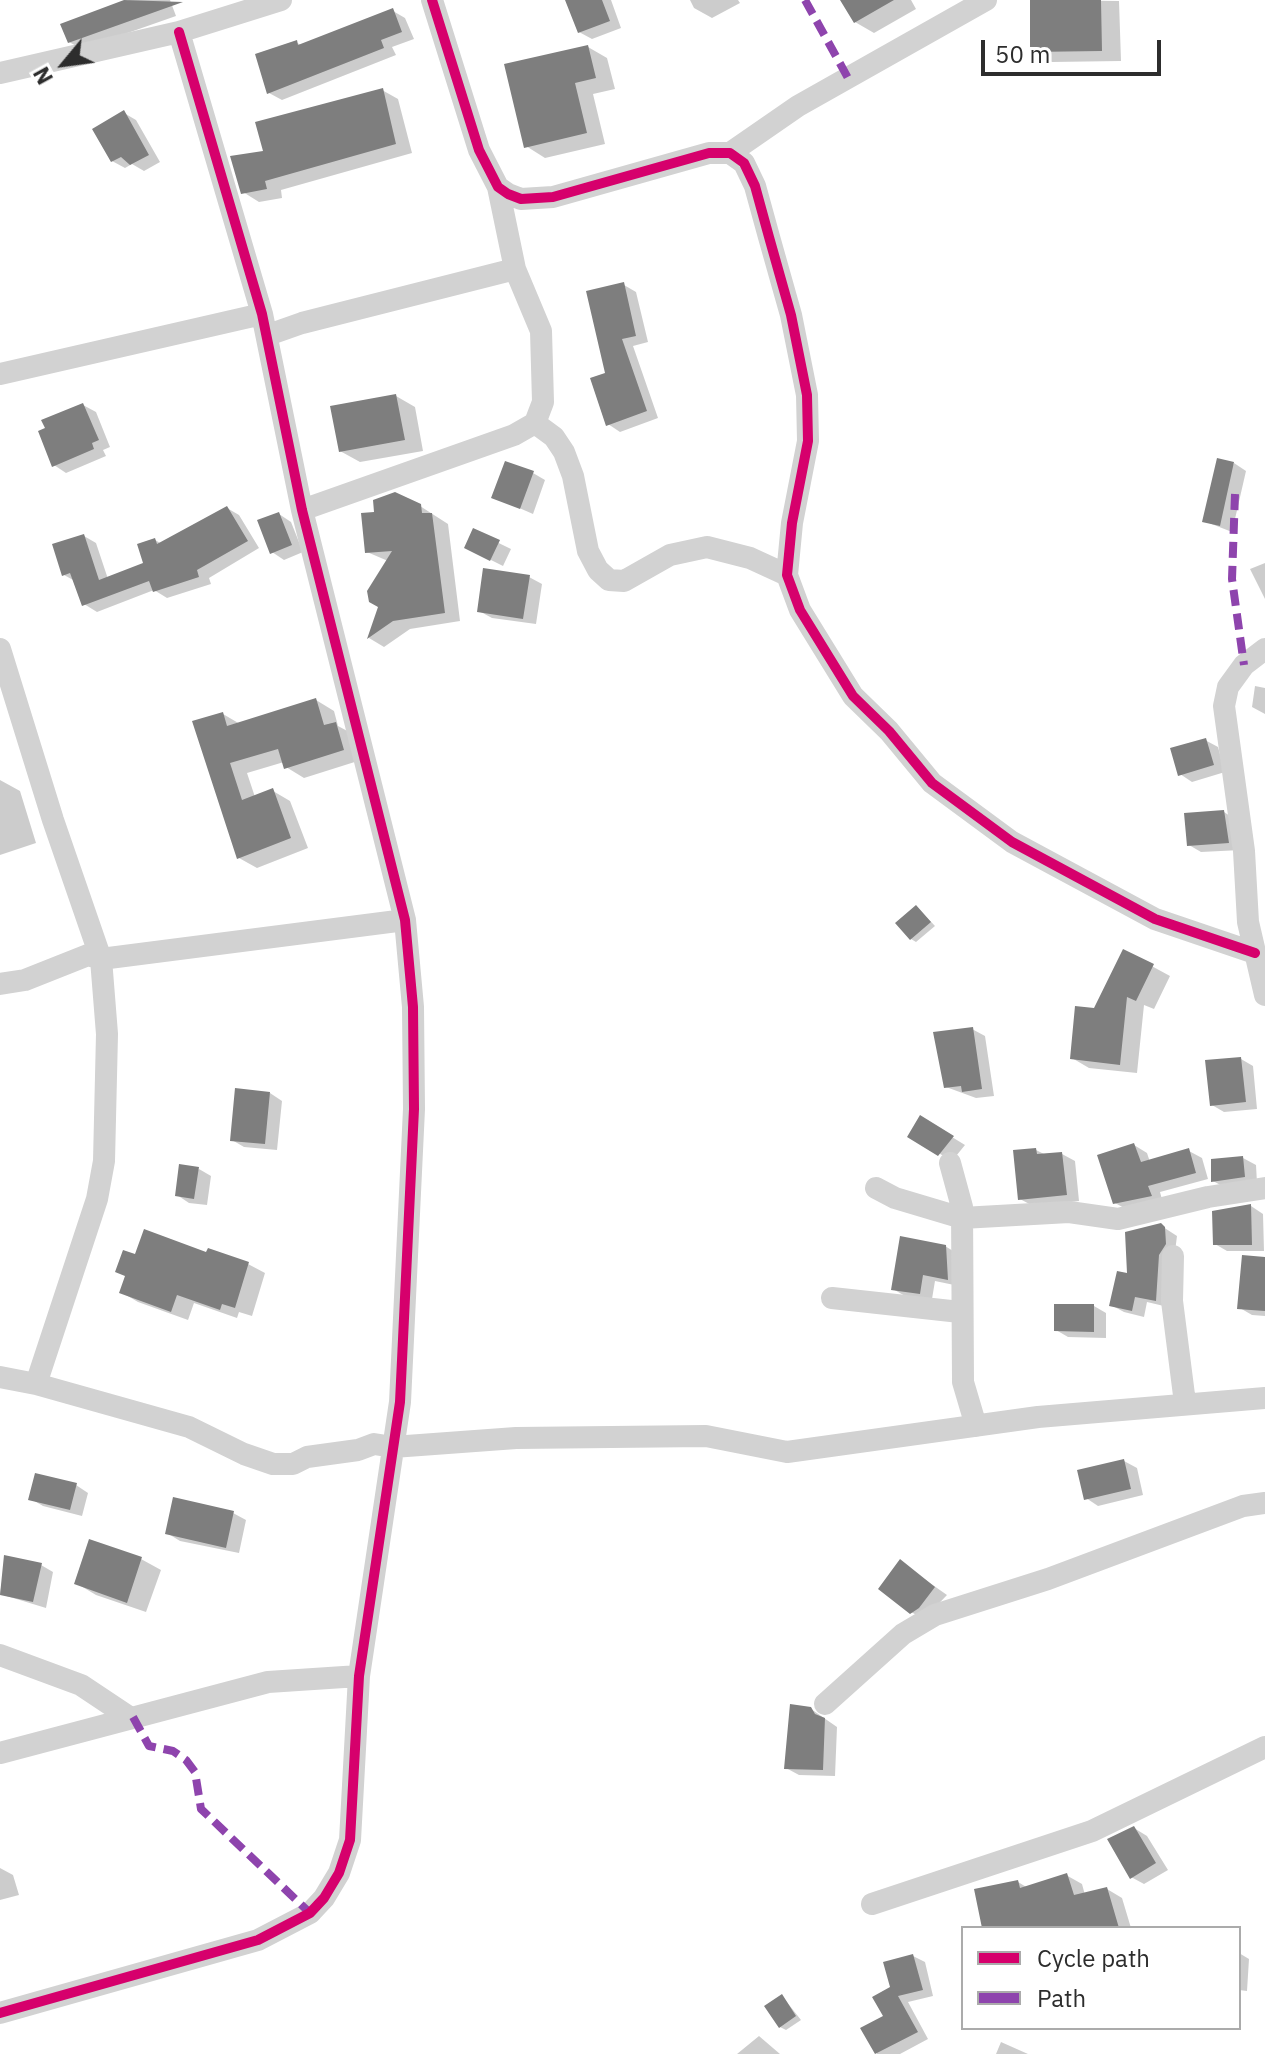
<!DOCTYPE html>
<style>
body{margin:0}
#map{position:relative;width:1265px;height:2054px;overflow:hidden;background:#fff;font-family:"IBM Plex Sans",sans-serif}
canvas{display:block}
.legend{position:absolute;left:961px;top:1926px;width:280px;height:104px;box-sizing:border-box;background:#fff;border:2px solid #ababab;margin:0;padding:10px 14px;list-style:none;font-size:24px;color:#2d2d2d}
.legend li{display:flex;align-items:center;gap:16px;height:40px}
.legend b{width:40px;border:2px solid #ababab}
.north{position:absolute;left:24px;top:24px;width:80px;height:80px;-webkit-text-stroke:6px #fff;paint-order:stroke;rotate:241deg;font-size:22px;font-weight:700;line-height:32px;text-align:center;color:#2d2d2d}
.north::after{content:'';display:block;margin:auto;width:28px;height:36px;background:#2d2d2d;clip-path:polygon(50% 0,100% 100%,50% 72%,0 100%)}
.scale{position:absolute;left:981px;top:40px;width:180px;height:36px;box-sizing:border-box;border:4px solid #2d2d2d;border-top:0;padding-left:10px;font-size:24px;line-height:28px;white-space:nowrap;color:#2d2d2d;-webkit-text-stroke:6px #fff;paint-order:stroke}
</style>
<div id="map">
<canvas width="1265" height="2054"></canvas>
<ul class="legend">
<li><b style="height:10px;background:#d6006c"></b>Cycle path</li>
<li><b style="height:10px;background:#8e44ad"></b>Path</li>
</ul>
<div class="north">N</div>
<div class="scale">50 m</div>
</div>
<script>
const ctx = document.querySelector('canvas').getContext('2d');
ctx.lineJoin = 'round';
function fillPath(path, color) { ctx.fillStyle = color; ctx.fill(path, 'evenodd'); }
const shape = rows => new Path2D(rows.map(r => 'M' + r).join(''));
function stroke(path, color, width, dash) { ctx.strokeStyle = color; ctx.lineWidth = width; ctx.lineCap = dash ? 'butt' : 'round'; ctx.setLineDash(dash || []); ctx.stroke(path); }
const shadow = shape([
 [130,0,170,0,176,16,82,49,69,42,63,26],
 [568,0,611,0,621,28,592,39,579,32],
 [690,0,738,0,740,3,712,18,694,8],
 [843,0,911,0,916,9,874,33,855,22],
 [1032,0,1119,1,1121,61,1052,62,1032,51],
 [393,11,405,18,414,39,392,47,396,55,282,100,269,93,296,42,302,46],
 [588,47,607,58,615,89,593,94,605,144,545,158,526,146],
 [382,90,398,99,412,153,281,190,282,198,259,202,243,192,266,152],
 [124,113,136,120,160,162,144,171,132,164,125,168,112,161],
 [624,285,636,292,648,342,633,346,658,418,620,432,608,424,608,374],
 [396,396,415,407,423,451,360,462,340,451],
 [83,405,96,412,110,447,103,450,106,456,66,473,54,465],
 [1234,463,1246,471,1232,532,1204,521],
 [533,473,545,480,533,514,494,497],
 [420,506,448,524,460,621,410,629,384,647,369,638,380,607,388,561,367,552],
 [227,508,239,515,259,548,209,578,211,584,167,598,154,590,97,612,84,604,75,581,64,575,84,536,96,543,108,579,146,564,155,540,162,544],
 [279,514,291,522,303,552,284,560,272,552],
 [474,531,511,549,503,566,479,554],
 [1265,563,1265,599,1250,569],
 [529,577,542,584,536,624,492,618,479,611],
 [1255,686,1265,688,1265,714,1252,707],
 [316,700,334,711,338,726,353,734,361,760,304,778,286,767,284,762,247,773,255,797,273,791,290,801,308,848,257,868,239,858,223,714,240,724],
 [1205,740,1218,747,1225,772,1192,782,1180,774],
 [0,780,20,791,36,843,0,855],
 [1224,812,1236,820,1241,850,1201,852,1189,845],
 [917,907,935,926,916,942,911,939],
 [1124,951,1170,976,1154,1009,1144,1005,1137,1073,1089,1068,1072,1058],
 [972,1029,985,1036,994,1096,976,1098,946,1087],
 [1241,1059,1253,1066,1257,1109,1224,1112,1212,1105],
 [270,1093,282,1101,277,1150,244,1147,232,1140],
 [921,1118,965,1145,952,1161,910,1136],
 [1134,1145,1147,1153,1150,1162,1189,1151,1202,1158,1208,1179,1160,1192,1163,1203,1128,1210,1115,1203],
 [1036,1150,1046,1155,1062,1154,1075,1161,1079,1201,1033,1206,1020,1199],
 [1243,1158,1256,1165,1257,1183,1226,1188,1213,1181],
 [199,1169,211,1176,207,1205,189,1203,177,1195],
 [1251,1206,1263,1214,1264,1251,1227,1251,1215,1244],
 [1160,1225,1177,1236,1168,1307,1147,1302,1144,1317,1124,1312,1111,1305],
 [945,1246,958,1254,959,1286,935,1281,932,1299,905,1296,893,1289],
 [136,1257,248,1264,265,1273,252,1316,239,1312,237,1318,194,1303,188,1320,138,1302,121,1292],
 [1265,1259,1265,1316,1252,1315,1240,1308],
 [1094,1306,1106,1313,1106,1338,1068,1337,1056,1330],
 [1124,1461,1137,1468,1143,1495,1098,1506,1086,1498],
 [76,1485,88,1493,82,1516,43,1506,31,1499],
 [233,1513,246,1520,239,1553,180,1541,167,1533],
 [91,1541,141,1559,161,1570,146,1612,96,1595,76,1583],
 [6,1557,41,1565,53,1572,46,1608,0,1594],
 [900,1562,947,1595,924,1619,911,1612],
 [811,1709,837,1727,835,1776,799,1775,786,1768],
 [1134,1828,1147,1836,1168,1870,1144,1884,1131,1877],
 [0,1868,13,1875,19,1895,0,1900],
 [1066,1875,1082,1884,1085,1895,1107,1889,1122,1898,1131,1928,984,1928,1018,1882,1028,1888],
 [1239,1953,1249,1959,1247,1991,1239,1990],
 [913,1956,925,1962,933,1996,908,2002,928,2039,900,2054,877,2054,863,2029,885,2017,893,1988],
 [782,1996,801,2020,786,2030,780,2027],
 [759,2036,780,2054,737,2054],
 [1001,2042,1028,2054,996,2054]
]);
const building = shape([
 [124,0,183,2,68,43,60,24],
 [565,0,602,0,610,21,578,33],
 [840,0,894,0,854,23],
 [1030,0,1101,0,1102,51,1030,52],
 [393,8,402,32,381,40,384,48,267,94,255,54,297,40,298,45],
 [588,45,596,78,575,83,587,133,524,148,504,64],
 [383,88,396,144,265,181,267,189,241,194,230,156,263,151,255,122],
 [124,110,149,155,130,165,121,157,111,162,92,129],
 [624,282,636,336,622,339,647,411,606,426,590,378,605,373,586,291],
 [396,394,405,440,339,452,330,406],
 [83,403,99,440,92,443,94,449,52,467,38,431,45,428,41,420],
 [1217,458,1234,462,1220,526,1202,522],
 [505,461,534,471,520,509,491,498],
 [395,492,421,504,422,513,432,513,445,613,393,621,367,639,378,607,369,602,367,591,392,551,365,553,361,513,374,512,373,500],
 [227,506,248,541,197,570,199,577,153,592,149,581,82,606,70,573,62,576,52,544,84,534,99,580,143,563,137,544,155,538,157,544],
 [279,512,292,545,270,554,257,520],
 [473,528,500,540,490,561,464,548],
 [483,568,530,575,523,619,477,612],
 [316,698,324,725,336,722,344,750,284,769,278,749,230,763,242,800,273,788,291,838,237,859,192,721,223,712,227,726],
 [1206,738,1214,765,1178,776,1170,748],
 [1224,810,1229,843,1187,846,1184,813],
 [916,905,931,922,910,940,895,923],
 [1123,949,1154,964,1136,1001,1127,997,1120,1065,1070,1059,1075,1006,1094,1008],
 [973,1027,982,1089,962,1092,961,1086,944,1088,933,1032],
 [1241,1057,1246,1102,1210,1106,1205,1060],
 [235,1088,270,1092,265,1144,230,1141],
 [920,1115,954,1136,938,1156,907,1137],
 [1134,1143,1141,1162,1189,1148,1196,1173,1148,1186,1152,1196,1113,1204,1097,1155],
 [1036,1148,1037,1154,1062,1152,1067,1195,1018,1200,1013,1150],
 [1243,1156,1245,1177,1211,1182,1211,1159],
 [179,1164,199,1167,194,1199,175,1196],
 [1251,1204,1252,1245,1213,1245,1212,1211],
 [1161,1223,1165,1227,1166,1244,1159,1255,1156,1301,1135,1297,1132,1311,1109,1306,1117,1271,1127,1273,1125,1232],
 [144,1229,206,1252,208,1248,249,1262,235,1308,222,1304,220,1310,177,1295,171,1312,119,1293,125,1276,115,1272,123,1250,135,1254],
 [900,1236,946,1245,948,1280,923,1275,920,1294,891,1290],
 [1242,1255,1265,1257,1265,1311,1237,1309],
 [1054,1304,1094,1304,1094,1332,1054,1331],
 [1124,1459,1131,1489,1084,1500,1077,1470],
 [35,1473,77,1483,70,1510,28,1500],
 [173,1497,234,1511,226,1548,165,1534],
 [89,1539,142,1557,127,1603,74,1584],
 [4,1555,42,1563,33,1602,0,1595],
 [900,1559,935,1587,919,1608,910,1614,878,1589],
 [790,1704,811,1707,815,1714,825,1718,823,1770,784,1769],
 [1134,1826,1156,1863,1130,1879,1107,1839],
 [1067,1873,1074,1895,1107,1887,1119,1928,982,1928,974,1889,1018,1880,1020,1888],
 [913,1954,923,1990,898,1996,918,2032,875,2054,860,2028,883,2016,872,1997,890,1987,883,1962],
 [782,1994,796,2016,779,2028,764,2006]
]);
const minor = shape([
 [432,0,479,150,498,187,508,194,521,199,553,197,709,153,730,153,744,163,755,186,769,237,791,315,807,395,808,441,792,523,787,575,800,610,853,696,889,731,932,783,1012,842,1155,919,1255,953],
 [0,73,179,32,281,0],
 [730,153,798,106,986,0],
 [268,335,302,323,515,269],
 [0,374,262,314],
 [535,423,554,437,564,452,573,476,588,551,598,570,609,580,624,581,670,555,707,547,750,558,787,575],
 [302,510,514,435,535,423,543,402,541,331,515,269,498,187],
 [0,649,53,820,101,959,107,1034,104,1161,97,1199,36,1384,0,1377],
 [1265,649,1244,665,1228,687,1224,706,1244,851,1248,922,1265,995],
 [0,984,25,980,88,955,101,959,405,920],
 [950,1163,962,1207,963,1382,976,1426],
 [876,1188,895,1198,962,1218,1069,1212,1118,1219,1208,1197,1265,1188],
 [1173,1256,1172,1301,1185,1403],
 [832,1298,960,1312],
 [36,1384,189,1427,244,1454,273,1464,293,1464,307,1457,358,1450,374,1444,393,1447,516,1438,706,1436,787,1452,1038,1417,1265,1398],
 [0,1655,81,1685,129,1717],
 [825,1704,903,1634,935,1615,1048,1579,1243,1506,1265,1503],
 [0,1753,268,1682,359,1676],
 [872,1904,1092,1831,1265,1747],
 [0,2013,258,1940,310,1913,324,1898,339,1873,350,1840,359,1676,400,1402,414,1109,413,1007,405,920,302,510,262,314,179,32]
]);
const quiet = shape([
 [805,0,848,78],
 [1235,494,1232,579,1244,665],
 [133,1717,149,1746,173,1751,186,1760,195,1772,201,1809,310,1913]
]);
const cycleway = shape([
 [432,0,479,150,498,187,508,194,521,199,553,197,709,153,730,153,744,163,755,186,769,237,791,315,807,395,808,441,792,523,787,575,800,610,853,696,889,731,932,783,1012,842,1155,919,1255,953],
 [0,2013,258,1940,310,1913,324,1898,339,1873,350,1840,359,1676,400,1402,414,1109,413,1007,405,920,302,510,262,314,179,32]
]);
fillPath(shadow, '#0003');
fillPath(building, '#7e7e7e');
stroke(minor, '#d2d2d2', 22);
stroke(quiet, '#8e44ad', 8, [16, 8]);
stroke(cycleway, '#d6006c', 10);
</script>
